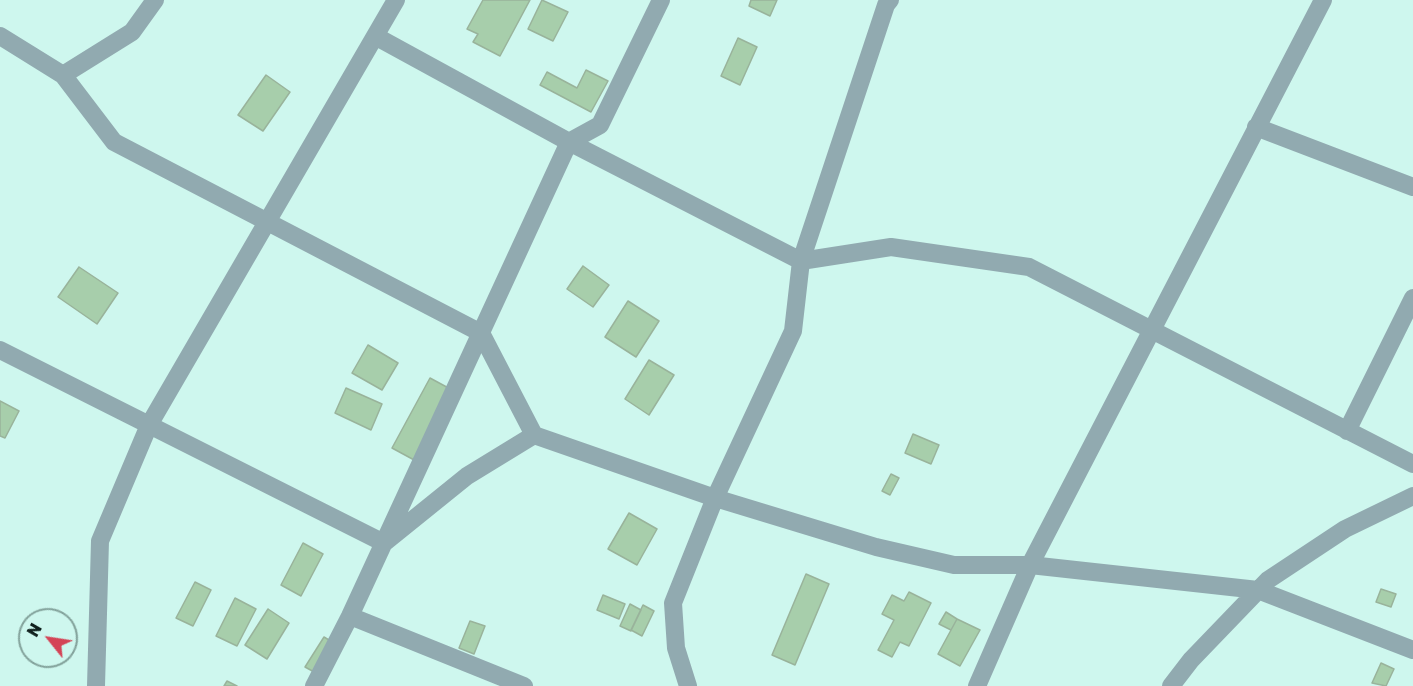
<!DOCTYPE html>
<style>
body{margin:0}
#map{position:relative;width:1413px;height:686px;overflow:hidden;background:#cef7ee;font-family:"Golos Text",sans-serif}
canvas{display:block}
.north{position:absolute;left:18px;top:608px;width:60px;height:60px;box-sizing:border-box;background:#cef7ee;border:2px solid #82a19a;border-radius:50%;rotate:300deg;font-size:16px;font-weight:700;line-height:24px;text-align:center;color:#10201d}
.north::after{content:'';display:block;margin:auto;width:21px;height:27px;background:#d44456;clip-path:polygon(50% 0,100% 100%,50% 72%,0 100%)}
</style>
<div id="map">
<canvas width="1413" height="686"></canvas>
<div class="north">N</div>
</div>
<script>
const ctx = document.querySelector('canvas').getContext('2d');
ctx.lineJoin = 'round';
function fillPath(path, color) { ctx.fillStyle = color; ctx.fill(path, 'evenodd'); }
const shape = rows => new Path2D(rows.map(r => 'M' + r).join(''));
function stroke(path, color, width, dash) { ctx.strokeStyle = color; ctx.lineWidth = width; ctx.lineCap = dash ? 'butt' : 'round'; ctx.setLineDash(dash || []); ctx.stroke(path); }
const building = shape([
 [483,0,530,0,500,56,473,42,478,34,467,29,483,0],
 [542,0,568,12,553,41,528,29,542,0],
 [751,0,777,0,770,16,749,6,751,0],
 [738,38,757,47,740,85,721,76,738,38],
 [586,70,608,81,591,112,540,85,547,72,577,88,586,70],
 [266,75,290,92,263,131,238,115,266,75],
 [583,266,609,285,593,307,567,289,583,266],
 [79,267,118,293,97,324,58,297,79,267],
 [628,301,659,321,636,357,605,337,628,301],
 [368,345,398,363,382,390,352,373,368,345],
 [649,360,674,375,649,415,625,399,649,360],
 [430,378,454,391,416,461,392,448,430,378],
 [346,388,382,404,371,430,335,413,346,388],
 [0,401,19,411,5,438,0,436,0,401],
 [913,434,939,445,931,464,905,453,913,434],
 [891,474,899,478,890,495,882,491,891,474],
 [629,513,657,529,637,565,608,549,629,513],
 [303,543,323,554,301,596,281,585,303,543],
 [806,574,829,584,795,665,772,655,806,574],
 [195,582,211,590,193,626,176,618,195,582],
 [1381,589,1396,594,1391,607,1376,602,1381,589],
 [909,592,931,603,909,646,900,642,892,657,878,650,894,620,882,614,892,595,904,601,909,592],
 [603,595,625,604,619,619,597,610,603,595],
 [235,598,256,609,237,646,216,636,235,598],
 [630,604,641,610,631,631,620,626,630,604],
 [643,605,654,611,642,636,631,630,643,605],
 [268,609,289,623,267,659,245,645,268,609],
 [946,612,957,619,951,630,939,624,946,612],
 [957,619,980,630,960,666,938,654,957,619],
 [470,621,485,626,474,654,459,648,470,621],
 [324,637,334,643,316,673,305,667,324,637],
 [1381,663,1394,669,1386,686,1372,683,1381,663],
 [227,681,237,686,224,686,227,681]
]);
const minor = shape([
 [0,36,63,75,132,32,155,0],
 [375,36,569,142,801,261,891,247,1029,267,1413,464],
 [63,75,114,142,481,333,534,435],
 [1256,127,1413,187],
 [0,350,384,543,467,476,534,435,715,498,876,547,954,565,1030,565,1258,590,1413,650],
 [1347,431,1413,298],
 [350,616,524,686],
 [96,686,100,541,149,425,396,0],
 [314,686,350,616,569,142,600,125,661,0],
 [688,686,676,648,673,603,715,498,793,331,801,261,886,5,890,0],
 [977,686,1030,565,1323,0],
 [1171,686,1191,660,1268,580,1345,529,1413,496]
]);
fillPath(building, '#a7ceab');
stroke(building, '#99b39b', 1.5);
stroke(minor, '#91aab0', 18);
</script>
